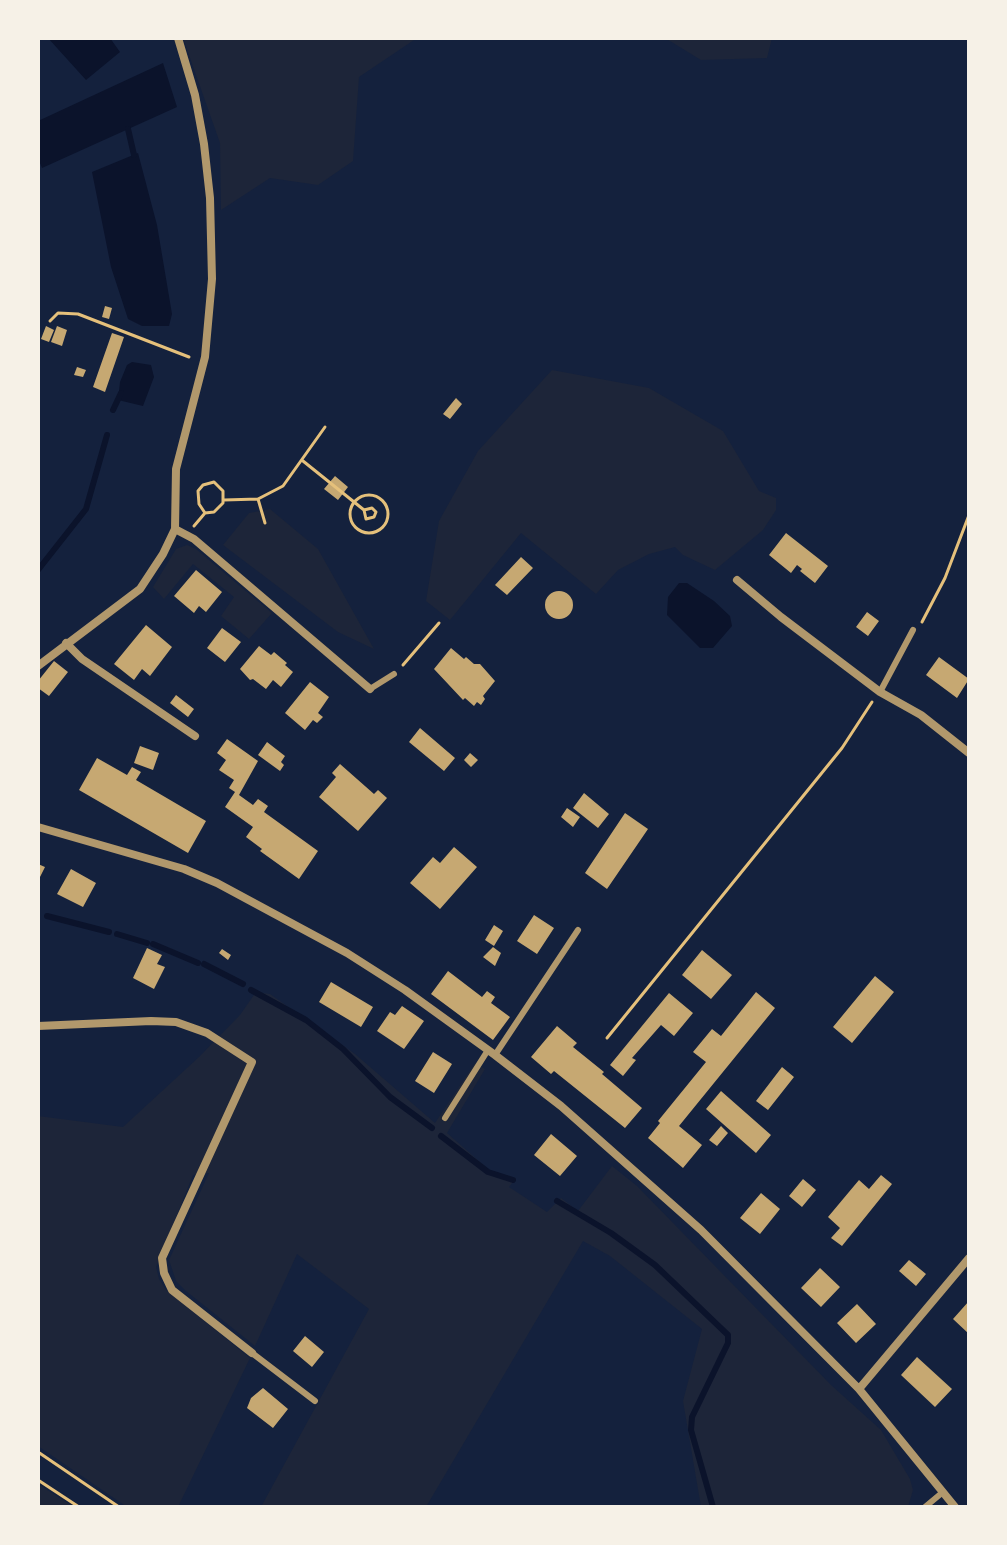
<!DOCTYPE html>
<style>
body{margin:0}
#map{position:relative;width:1007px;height:1545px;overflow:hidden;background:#14213d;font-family:Spectral,serif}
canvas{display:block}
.frame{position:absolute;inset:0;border:40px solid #f6f1e7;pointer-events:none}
</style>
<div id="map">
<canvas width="1007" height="1545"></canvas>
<div class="frame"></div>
</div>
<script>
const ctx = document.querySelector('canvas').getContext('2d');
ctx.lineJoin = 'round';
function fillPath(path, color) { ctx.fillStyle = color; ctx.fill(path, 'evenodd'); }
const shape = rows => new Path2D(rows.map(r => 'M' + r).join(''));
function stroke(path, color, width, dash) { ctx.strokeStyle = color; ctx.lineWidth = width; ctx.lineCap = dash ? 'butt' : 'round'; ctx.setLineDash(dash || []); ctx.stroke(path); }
const green = shape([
 [183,38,417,38,359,77,353,161,318,185,270,178,221,210,220,143],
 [665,38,772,38,767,58,701,60],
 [552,370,649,388,723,431,759,491,776,498,776,510,763,530,715,570,683,555,675,547,649,554,618,570,596,594,521,533,450,620,426,601,439,521,478,451],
 [270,509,318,549,374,649,338,632,223,545,249,513],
 [187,545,196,549,272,613,249,639,221,616,234,597,193,564,164,599,153,587,176,549],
 [256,992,270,994,355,1054,435,1123,475,1063,485,1069,447,1133,489,1170,516,1178,509,1187,547,1212,561,1198,578,1211,612,1166,637,1186,831,1385,881,1430,910,1479,913,1490,908,1507,701,1507,683,1401,702,1329,610,1256,583,1241,426,1507,261,1507,369,1309,297,1254,255,1346,186,1291,176,1281,169,1260,209,1173,193,1175,156,1267,159,1279,166,1290,250,1358,178,1507,127,1507,38,1446,38,1116,123,1127,199,1057,240,1015],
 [38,1483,38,1484,74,1507,38,1507]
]);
const water = shape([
 [48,38,110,38,120,52,86,80],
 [163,63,177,107,42,168,38,158,38,121],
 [138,153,157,225,172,314,169,326,142,326,128,319,111,267,92,172],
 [132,362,151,365,154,377,143,406,118,400,120,382,127,365],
 [679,583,687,583,714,601,730,616,732,626,713,648,700,648,667,615,668,597]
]);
const stream = shape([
 [128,129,134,155],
 [113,410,121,393],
 [38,570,86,509,107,435],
 [47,916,109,932],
 [117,934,147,943],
 [153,944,198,963],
 [204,964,243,984],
 [251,990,306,1020,343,1049,390,1097,432,1128],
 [441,1136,488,1172,513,1180],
 [557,1201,611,1233,655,1265,728,1335,728,1343,692,1417,691,1430,713,1507]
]);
const building = shape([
 [105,306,112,308,109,319,102,317],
 [46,326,54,330,49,342,41,339],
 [57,326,67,330,62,346,51,342],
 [112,333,124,337,105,392,93,387],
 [77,367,86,370,83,377,74,375],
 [456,398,462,404,450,419,443,414],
 [335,476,348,487,338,500,324,489],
 [786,533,828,566,815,583,800,571,802,569,797,565,791,573,769,555],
 [521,557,533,568,507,595,495,585],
 [196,570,222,592,206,612,199,606,194,613,174,596],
 '545 605a14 14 0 1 1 28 0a14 14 0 1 1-28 0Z',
 [867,612,879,621,868,636,856,627],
 [146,625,172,647,150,676,142,669,134,680,114,664],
 [222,628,241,642,225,662,207,648],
 [259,646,271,655,274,652,287,663,285,665,293,672,281,687,273,680,266,689,253,679,250,680,240,669],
 [451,648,464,659,466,657,474,664,480,664,495,681,483,696,485,699,481,705,477,702,474,706,465,698,463,700,434,669],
 [939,657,969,679,957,698,926,675],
 [54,661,68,672,49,696,38,688,38,681],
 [310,682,329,697,318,713,323,717,317,723,313,720,305,730,285,713],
 [176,695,194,709,188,717,170,703],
 [420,728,455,758,444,771,409,742],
 [227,739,258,761,239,795,253,805,258,799,268,806,264,812,318,851,299,879,260,851,262,849,246,837,253,827,225,807,235,792,229,788,234,780,219,770,226,760,217,753],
 [267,742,285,756,281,762,284,765,280,771,258,755],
 [140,746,159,753,153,770,134,763],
 [470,753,478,760,471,767,464,760],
 [97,758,127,775,132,767,141,772,136,780,206,821,188,853,79,790],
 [340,764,374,794,378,790,387,798,358,831,319,797,336,777,332,773],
 [584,793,609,814,598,828,573,808],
 [567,808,580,817,573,827,561,817],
 [625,813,648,829,607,889,585,873],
 [454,847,477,867,440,909,410,883,433,857,440,863],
 [38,864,45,867,38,881],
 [71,869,96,883,83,907,57,894],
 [534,915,554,928,537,954,517,941],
 [494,925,503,931,494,946,485,940],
 [493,947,501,953,495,966,483,957],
 [147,948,162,955,157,964,165,967,154,989,133,978],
 [222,949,231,955,228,960,219,953],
 [702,950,732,975,711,999,682,975],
 [448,971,482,997,487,991,495,997,491,1003,510,1017,493,1040,431,994],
 [875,976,894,992,852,1043,833,1027],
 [331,982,373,1007,361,1027,319,1002],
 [756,992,775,1008,679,1126,702,1145,683,1168,648,1138,660,1123,658,1121,706,1062,693,1052,712,1029,721,1036],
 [669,993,693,1013,674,1036,661,1025,632,1058,636,1060,623,1076,610,1065],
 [402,1006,424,1021,404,1049,377,1031,390,1012,395,1015],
 [557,1026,577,1043,573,1047,604,1072,602,1074,642,1108,625,1128,554,1071,551,1074,531,1057],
 [433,1052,452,1064,434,1093,415,1081],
 [782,1067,794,1077,768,1110,756,1101],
 [721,1091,771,1135,756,1153,706,1109],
 [721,1126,728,1133,717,1146,709,1140],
 [551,1134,577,1156,560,1176,534,1155],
 [881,1175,892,1184,842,1246,831,1238,840,1228,828,1217,859,1180,869,1189],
 [803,1179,816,1190,802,1207,789,1196],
 [761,1193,780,1209,760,1234,740,1218],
 [909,1260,926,1274,916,1286,899,1271],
 [820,1268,840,1287,821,1307,801,1288],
 [969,1301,969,1334,953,1319],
 [857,1304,876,1324,856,1343,837,1323],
 [305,1336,324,1352,312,1367,293,1351],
 [917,1357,952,1389,935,1407,901,1375],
 [263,1388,288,1409,273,1428,247,1408,251,1398]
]);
const path = shape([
 [50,321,58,313,78,314,189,357],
 [303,461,364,510,366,519,374,517,376,512,372,508,364,510],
 '350 514a19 19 0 1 1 38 0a19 19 0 1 1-38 0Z',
 [258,499,265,523],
 [224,500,258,499,283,486,325,427],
 [194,526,205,513,214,512,223,503,223,491,214,482,203,485,198,491,199,504,205,513],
 [922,622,945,578,969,515],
 [403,665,439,623],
 [607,1038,842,748,872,702],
 [38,1452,119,1507],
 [38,1480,79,1507]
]);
const service = shape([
 [370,689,394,674],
 [880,692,913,630],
 [495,1055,578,930],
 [445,1118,488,1050],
 [252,1353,315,1401],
 [925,1507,943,1492]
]);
const minor = shape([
 [175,529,194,539,370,689],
 [737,580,781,617,880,692,921,715,969,753],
 [66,643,82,659,195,736],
 [38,666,140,589,163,554,175,529,176,469,205,357,212,279,210,198,204,144,195,95,178,38],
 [38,827,184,869,217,883,347,953,405,990,495,1055,561,1106,701,1230,859,1389,955,1507],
 [38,1026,151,1021,176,1022,207,1033,252,1062,162,1258,164,1273,172,1290,252,1353],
 [859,1389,969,1258]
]);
fillPath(green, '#1d2539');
fillPath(water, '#0b132b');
stroke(stream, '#0b132b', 6);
fillPath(building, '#c6a872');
stroke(path, '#e5c07b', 3);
stroke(service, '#b1986c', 6);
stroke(minor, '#b1986c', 8);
</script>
